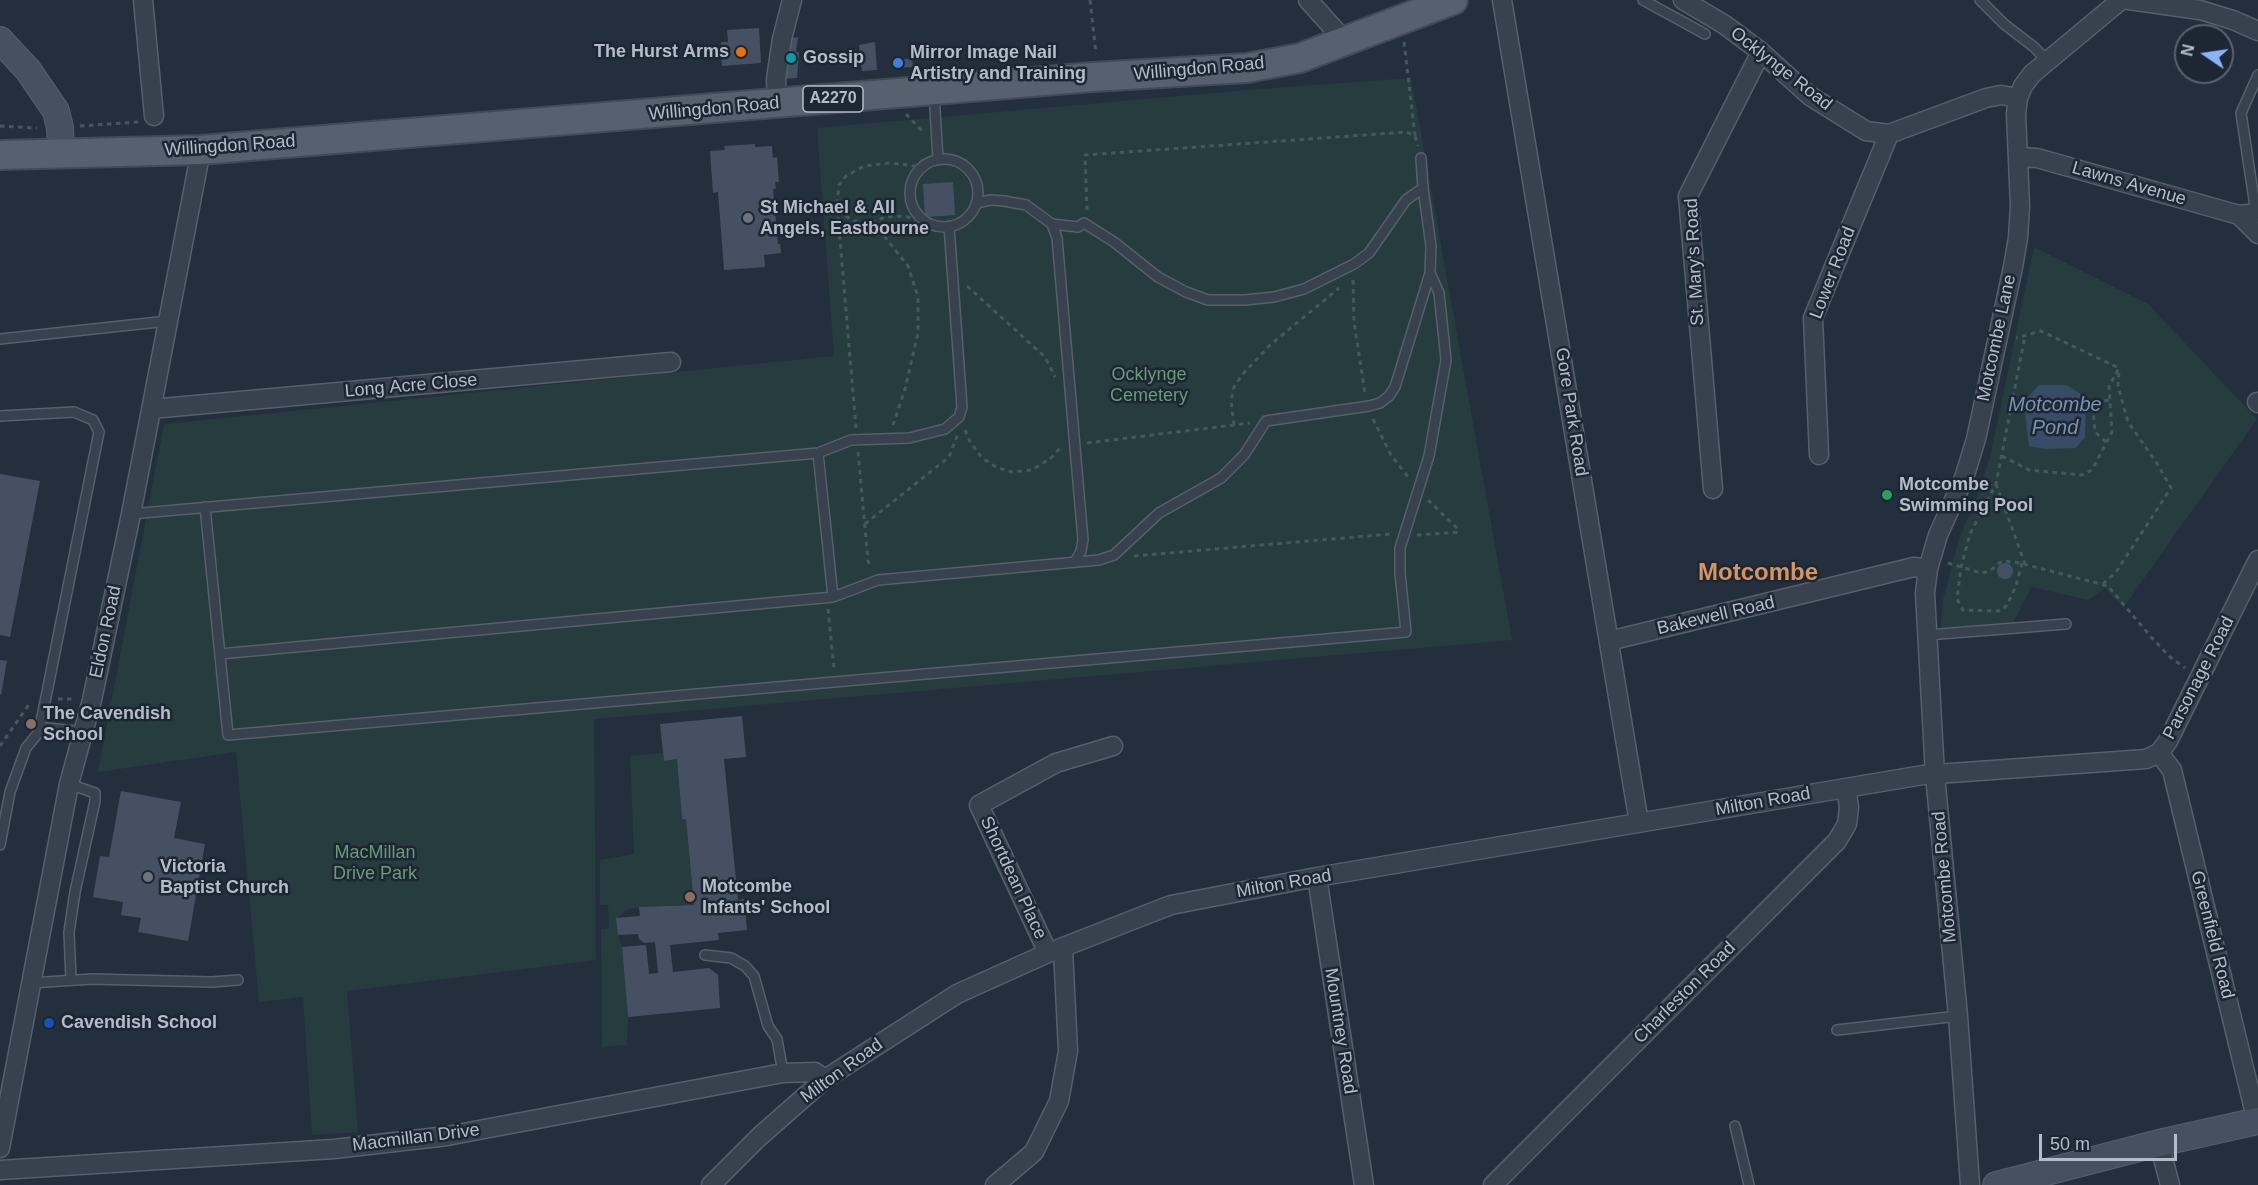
<!DOCTYPE html>
<style>
body{margin:0}
#map{position:relative;width:2258px;height:1185px;overflow:hidden;background:#242f3e;font-family:Arial,sans-serif}
canvas{display:block}
.north{position:absolute;left:2174px;top:24px;width:60px;height:60px;box-sizing:border-box;background:#1d2633;border:2px solid #59626f;border-radius:50%;rotate:283deg;font-size:16px;font-weight:700;line-height:24px;text-align:center;color:#b4bcc9}
.north::after{content:'';display:block;margin:auto;width:21px;height:27px;background:#8ab4f8;clip-path:polygon(50% 0,100% 100%,50% 72%,0 100%)}
.scale{position:absolute;left:2039px;top:1134px;width:138px;height:27px;box-sizing:border-box;border:3px solid #b4bcc9;border-top:0;padding-left:8px;font-size:18px;line-height:21px;white-space:nowrap;color:#b4bcc9;-webkit-text-stroke:4px #1d2633;paint-order:stroke}
</style>
<div id="map">
<canvas width="2258" height="1185"></canvas>
<div class="north">N</div>
<div class="scale">50 m</div>
</div>
<script>
const ctx = document.querySelector('canvas').getContext('2d');
ctx.lineJoin = 'round';
function fillPath(path, color) { ctx.fillStyle = color; ctx.fill(path, 'evenodd'); }
const shape = rows => new Path2D(rows.map(r => 'M' + r).join(''));
function stroke(path, color, width, dash) { ctx.strokeStyle = color; ctx.lineWidth = width; ctx.lineCap = dash ? 'butt' : 'round'; ctx.setLineDash(dash || []); ctx.stroke(path); }
function drawText(font, color, halo, rows, align = 'center') {
  ctx.font = font + ' Arial,sans-serif'; ctx.lineWidth = 5; ctx.setLineDash([]); ctx.textBaseline = 'middle'; ctx.strokeStyle = halo; ctx.fillStyle = color; for (const [text, x, y, turn = 0] of rows) {
    ctx.save(); ctx.translate(x, y); ctx.rotate((+turn || 0) * Math.PI / 180); ctx.textAlign = isNaN(turn) ? turn : align; if (halo) ctx.strokeText(text, 0, 0); ctx.fillText(text, 0, 0); ctx.restore();
  }
}
const green = shape([
 [1411,78,1512,640,594,719,596,960,347,991,358,1132,312,1135,303,997,259,1002,236,752,98,772,164,424,834,356,817,128,1247,90],
 [2034,247,2148,304,2257,419,2123,608,2105,588,2089,600,2031,587,2013,623,1941,628,1943,600,1959,539,1979,491,1990,457],
 [663,753,664,761,677,759,682,819,686,819,694,905,639,907,627,910,617,918,618,935,622,947,628,1017,627,1045,602,1047,601,929,609,928,608,905,600,905,600,860,634,854,630,756]
]);
const water = shape([
 [2039,385,2066,385,2086,397,2085,437,2076,448,2045,449,2029,446,2024,405,2027,398]
]);
const building = shape([
 [759,28,761,63,722,66,721,42,728,42,727,30],
 [798,37,796,52,799,52,797,78,783,79,787,39],
 [875,42,877,70,862,71,859,45],
 [912,58,913,67,895,68,893,61],
 [755,144,755,147,772,146,773,158,777,157,779,182,775,182,776,189,773,189,778,244,780,244,781,253,764,255,765,267,724,270,718,192,713,193,710,151,725,150,724,146],
 [953,182,955,215,925,217,923,184],
 [0,474,40,481,10,637,0,635],
 '1997 571a8 8 0 1 1 16 0a8 8 0 1 1-16 0Z',
 [0,660,7,661,1,695,0,694],
 [742,716,746,757,724,759,738,900,744,899,747,930,718,933,719,940,670,945,673,972,709,968,718,975,720,1008,628,1017,622,947,646,945,649,974,658,973,655,942,644,943,639,939,638,934,618,935,616,918,640,916,639,907,694,905,686,819,682,819,677,759,664,761,660,724],
 [121,791,181,802,174,838,205,844,188,941,138,932,141,918,121,915,123,902,93,897,100,856,109,857]
]);
const path = shape([
 [1090,0,1096,54],
 [1404,42,1415,136],
 [906,114,922,131],
 [0,126,37,128],
 [80,126,139,122],
 [1087,210,1085,155,1407,132,1415,136,1418,146],
 [838,211,854,221,873,222,885,217,904,216,926,222],
 [873,222,908,266,918,297,918,333,905,389,893,425],
 [1353,280,1354,322,1365,393],
 [967,286,1045,357,1055,377],
 [1373,419,1391,455,1408,477],
 [1234,425,1231,401,1234,387,1242,375,1269,346,1339,288],
 [856,428,837,204,839,185,846,176,864,166,890,163,923,167],
 [965,430,969,440,982,458,996,467,1012,472,1032,470,1051,458,1062,446],
 [2106,442,2095,432,2093,407,2095,403,2109,400],
 [1087,443,1250,423],
 [858,452,868,561,871,567],
 [2002,456,2029,470,2082,475,2092,470,2112,432,2109,386,2119,368,2041,331,2016,338],
 [1996,484,2025,564],
 [1428,500,1460,531],
 [865,524,949,457,957,436],
 [1417,535,1460,532],
 [1134,556,1390,534],
 [1948,563,1981,573,1990,571,1999,563,2005,561,2020,563,2108,586,2152,638,2170,657,2185,668],
 [2022,563,2016,586,2007,605,2001,611,1963,610,1957,599,1961,567,1970,534,1996,484,2025,336],
 [2103,584,2116,572,2171,488,2158,465,2128,422,2118,386,2119,370],
 [828,609,834,668],
 [58,699,73,699],
 [0,746,30,703]
]);
const lane = shape([
 [1643,0,1705,34],
 [1980,0,2004,24,2034,47,2047,61],
 [934,93,938,160],
 '910 193a34 34 0 1 1 68 0a34 34 0 1 1-68 0Z',
 [976,203,991,200,1004,201,1026,205,1052,224,1078,227,1084,223,1114,242,1158,277,1186,292,1208,300,1245,300,1274,297,1304,289,1354,264,1369,253,1406,200,1423,188],
 [2256,213,2241,113,2258,75],
 [1052,224,1057,238,1083,540,1081,551,1075,562],
 [0,339,168,321],
 [0,416,74,412,93,420,99,432,39,732],
 [818,453,833,597],
 [205,507,228,735,1406,632,1400,573,1400,548,1429,456,1446,360,1439,293,1430,273],
 [131,514,818,453,851,440,909,438,945,429,959,417,962,407,949,226],
 [1927,635,2066,624],
 [220,654,833,597,878,580,1099,560,1114,555,1159,513,1221,478,1244,455,1266,421,1369,406,1380,403,1389,396,1395,387,1430,273,1431,246,1423,188,1421,158],
 [69,784,95,793,95,801,75,892,69,932,71,980],
 [0,845,10,792,26,748,39,732,48,728,84,732],
 [705,955,731,958,745,966,754,976,768,1026,777,1039,783,1073],
 [30,983,92,979,212,982,238,980],
 [1837,1030,1958,1016],
 [1735,1126,1749,1185]
]);
const street = shape([
 [143,0,154,116],
 [1308,0,1335,30,1343,42],
 [1502,0,1639,823],
 [1683,0,1725,25,1761,52,1810,96,1866,131,1889,134,1986,98,2001,95,2018,98],
 [2129,0,2200,10,2233,20,2258,31],
 [777,104,776,79,782,39,792,0],
 [2019,157,2037,158,2239,215,2258,213],
 [2239,215,2258,234],
 [2257,402,2258,403],
 [151,409,671,362],
 [1819,455,1813,318,1889,134],
 [1713,489,1688,196,1761,52],
 [1609,641,1914,567,1928,569],
 [2159,753,2172,770,2257,1122],
 [1317,877,1364,1185],
 [1048,953,979,805,1056,763,1113,746],
 [2159,1143,2170,1185],
 [0,1148,69,784,92,700,131,514,201,150],
 [0,1170,334,1149,447,1136,783,1073,815,1072,825,1079],
 [711,1185,759,1137,825,1079,957,994,1048,953,1171,905,1317,877,1923,775,2146,759,2159,753,2168,741,2258,560],
 [995,1185,1034,1152,1059,1101,1068,1051,1063,949],
 [1493,1185,1837,841,1847,824,1849,807,1846,789],
 [1970,1185,1958,1016,1935,775,1925,593,1928,569,1938,535,1964,478,1976,439,2013,267,2018,238,2020,206,2016,114,2018,98,2023,86,2032,74,2121,0]
]);
const secondary = shape([
 [0,40,28,70,56,111,60,128,61,154],
 [1996,1185,2159,1143,2258,1121]
]);
const primary = shape([
 [0,155,201,150,1093,77,1247,68,1300,58,1453,0]
]);
const markers = [
 [741,52,6,"#e8710a"],
 [791,58,6,"#0f9aa8"],
 [898,63,6,"#3f7fe0"],
 [748,218,6,"#6b7280"],
 [1887,495,6,"#2e9e5b"],
 [31,724,6,"#8d6e63"],
 [148,877,6,"#6b7280"],
 [690,897,6,"#8d6e63"],
 [49,1023,6,"#1a4fb4"]
];
const shields = [
 [833,99,60]
];
const shieldNames = [
 ["A2270",833,99]
];
const poiNames = [
 ["The Hurst Arms",729,52,"right"],
 ["Mirror Image Nail",910,53],
 ["Artistry and Training",910,74],
 ["Gossip",803,58],
 ["St Michael & All",760,208],
 ["Angels, Eastbourne",760,229],
 ["Motcombe",1899,485],
 ["Swimming Pool",1899,506],
 ["The Cavendish",43,714],
 ["School",43,735],
 ["Victoria",160,867],
 ["Baptist Church",160,888],
 ["Motcombe",702,887],
 ["Infants' School",702,908],
 ["Cavendish School",61,1023]
];
const streetNames = [
 ["Willingdon Road",1199,69,-5],
 ["Ocklynge Road",1781,69,38],
 ["Willingdon Road",714,109,-5],
 ["Willingdon Road",230,146,-4],
 ["Lawns Avenue",2129,184,16],
 ["St. Mary's Road",1695,262,-93],
 ["Lower Road",1833,273,-69],
 ["Motcombe Lane",1997,338,-78],
 ["Long Acre Close",411,386,-5],
 ["Gore Park Road",1571,412,81],
 ["Bakewell Road",1716,616,-13],
 ["Eldon Road",106,632,-78],
 ["Parsonage Road",2199,678,-63],
 ["Milton Road",1763,802,-10],
 ["Motcombe Road",1945,877,-95],
 ["Shortdean Place",1013,878,65],
 ["Milton Road",1284,884,-10],
 ["Greenfield Road",2212,935,76],
 ["Charleston Road",1685,993,-45],
 ["Mountney Road",1340,1031,81],
 ["Milton Road",842,1071,-36],
 ["Macmillan Drive",416,1138,-7]
];
const parkNames = [
 ["Ocklynge",1149,375],
 ["Cemetery",1149,396],
 ["MacMillan",375,853],
 ["Drive Park",375,874]
];
const waterNames = [
 ["Motcombe",2055,405],
 ["Pond",2055,428]
];
const districtNames = [
 ["Motcombe",1758,573]
];
fillPath(green, '#263c3f');
fillPath(water, '#394c67');
fillPath(building, '#455162');
stroke(lane, '#565f6c', 12);
stroke(street, '#565f6c', 21);
stroke(secondary, '#565f6c', 28);
stroke(primary, '#414a57', 32);
stroke(path, '#44595c', 3, [4.5, 4.5]);
stroke(lane, '#38414e', 9);
stroke(street, '#38414e', 18);
stroke(secondary, '#465061', 26);
stroke(primary, '#56606e', 28);
for (const [x, y, r, color] of markers) { const dot = new Path2D(); dot.arc(x, y, r, 0, 2 * Math.PI); ctx.fillStyle = color; ctx.fill(dot); stroke(dot, '#1d2633', 2); }
for (const [x, y, w] of shields) { const box = new Path2D(); box.roundRect(x - w / 2, y - 13, w, 26, 4.5); ctx.fillStyle = '#1d2633'; ctx.fill(box); stroke(box, '#b4bcc9', 1.5); }
drawText('bold 16px', '#b4bcc9', null, shieldNames);
drawText('bold 18px', '#b4bcc9', '#1d2633', poiNames, 'left');
drawText('18px', '#b4bcc9', '#1d2633', streetNames);
drawText('18px', '#6b9a76', '#1d2633', parkNames);
drawText('italic 20px', '#7c92b1', '#1d2633', waterNames);
drawText('bold 24px', '#d59563', '#1d2633', districtNames);
</script>
